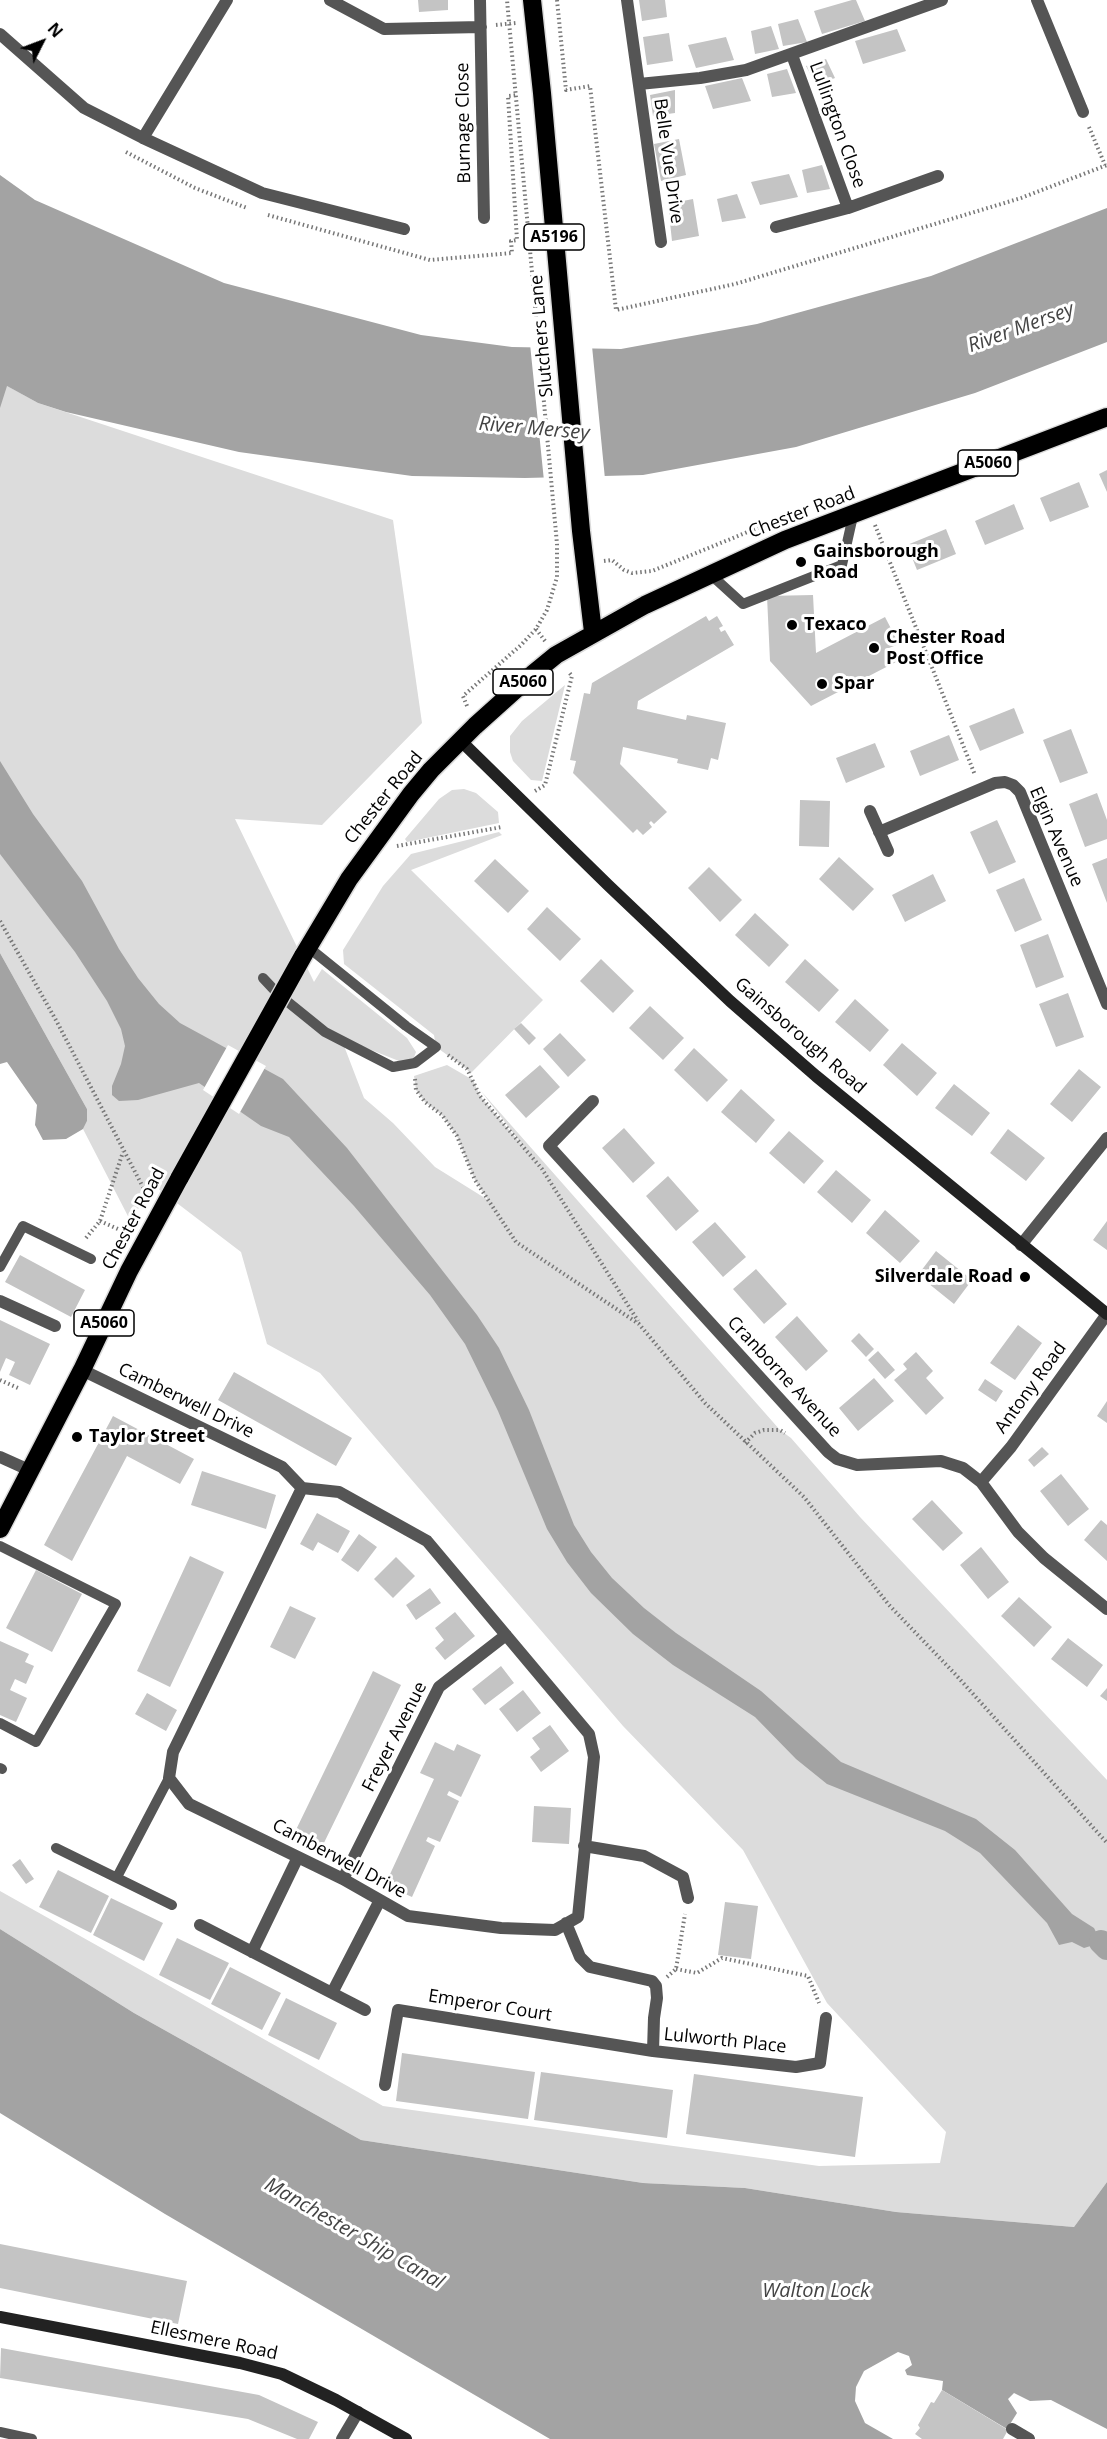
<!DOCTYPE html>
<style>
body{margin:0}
#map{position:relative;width:1107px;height:2439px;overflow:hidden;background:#fff;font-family:"Open Sans",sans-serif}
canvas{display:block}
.north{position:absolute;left:12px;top:12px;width:60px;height:60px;-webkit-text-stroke:4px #fff;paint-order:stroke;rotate:48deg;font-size:16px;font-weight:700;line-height:24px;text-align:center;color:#000}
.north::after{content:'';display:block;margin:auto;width:21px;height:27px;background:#000;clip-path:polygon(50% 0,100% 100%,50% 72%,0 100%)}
</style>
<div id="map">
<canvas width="1107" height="2439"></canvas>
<div class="north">N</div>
</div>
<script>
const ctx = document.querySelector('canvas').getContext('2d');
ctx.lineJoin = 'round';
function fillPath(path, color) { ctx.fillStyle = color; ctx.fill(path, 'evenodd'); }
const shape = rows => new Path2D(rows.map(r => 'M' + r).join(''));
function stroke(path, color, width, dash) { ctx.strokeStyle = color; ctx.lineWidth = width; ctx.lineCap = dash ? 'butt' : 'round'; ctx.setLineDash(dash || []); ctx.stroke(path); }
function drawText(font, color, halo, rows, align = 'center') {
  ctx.font = font + ' "Open Sans",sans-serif'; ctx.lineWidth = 6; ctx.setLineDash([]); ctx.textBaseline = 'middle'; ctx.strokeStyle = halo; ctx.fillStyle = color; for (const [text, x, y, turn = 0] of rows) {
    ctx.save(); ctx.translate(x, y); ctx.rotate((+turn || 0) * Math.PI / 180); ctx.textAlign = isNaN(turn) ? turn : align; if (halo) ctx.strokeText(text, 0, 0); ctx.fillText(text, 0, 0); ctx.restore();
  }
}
const green = shape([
 [0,382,38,403,393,520,422,723,322,825,235,819,314,982,322,969,407,1038,416,1052,413,1060,399,1061,341,1038,364,1098,393,1123,435,1167,488,1200,475,1180,457,1136,442,1115,425,1102,416,1090,414,1076,447,1065,473,1080,480,1096,527,1151,481,1091,780,1430,791,1438,860,1517,1107,1780,1107,2182,1074,2227,896,2212,745,2188,643,2183,361,2140,134,2013,0,1929,0,1891,383,2106,819,2166,940,2163,946,2132,827,2003,743,1850,623,1726,320,1373,267,1344,241,1252,152,1184,131,1222,83,1129,87,1121,87,1109,0,953],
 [565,685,542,781,531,780,513,761,510,752,510,736,522,721],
 [464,789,476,793,498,812,499,823,407,842,405,839,439,799,452,790],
 [499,832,502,835,411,870,543,1000,470,1074,467,1069,436,1047,434,1035,344,964,343,950,383,886,411,854]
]);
const water = shape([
 [0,175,35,200,224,283,421,335,512,347,621,349,757,324,931,276,1107,208,1107,342,975,393,796,447,643,475,525,478,412,476,239,452,66,412,38,403,7,386,0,408],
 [0,761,33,814,82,881,119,949,138,978,159,1004,180,1023,283,1079,347,1148,477,1315,499,1348,529,1410,574,1525,591,1552,612,1578,644,1608,676,1633,761,1691,841,1762,976,1819,1015,1850,1072,1914,1094,1928,1100,1940,1094,1945,1084,1948,1072,1942,1059,1945,1047,1923,980,1853,945,1831,827,1784,796,1759,755,1717,673,1665,633,1634,591,1593,567,1562,547,1529,498,1411,465,1344,430,1295,354,1206,289,1137,261,1126,199,1083,138,1100,119,1101,112,1095,112,1086,121,1064,125,1046,121,1029,107,1001,75,952,0,854],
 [0,953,87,1109,87,1121,83,1129,66,1139,43,1140,35,1125,37,1105,7,1062,0,1064],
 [0,1929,134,2013,361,2140,643,2183,745,2188,896,2212,1074,2227,1107,2182,1107,2429,1051,2400,1030,2401,1014,2393,1008,2399,1017,2413,1007,2429,942,2390,943,2381,907,2375,905,2370,912,2365,909,2356,898,2352,864,2371,856,2387,855,2401,865,2423,893,2439,550,2439,165,2214,0,2113]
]);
const pier = shape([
 [530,344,592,346,605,479,544,481],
 [228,1045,266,1066,239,1114,203,1090]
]);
const canal = shape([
 [1101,1942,1107,1948]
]);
const building = shape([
 [418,0,448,0,448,10,419,12],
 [639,0,665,0,667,17,642,21],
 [852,0,856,0,865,21,822,34,814,11],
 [798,19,807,42,783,46,778,24],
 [771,26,779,49,755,54,751,31],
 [897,29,906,51,863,64,855,41],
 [669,33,673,61,647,65,643,37],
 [726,37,734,60,696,68,688,45],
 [826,59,835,78,816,85,806,66],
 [787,69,796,93,772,97,767,74],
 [742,78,751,101,713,109,705,86],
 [675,90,675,113,653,116,650,95],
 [679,139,686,175,661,181,654,144],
 [822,165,830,189,807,193,802,170],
 [789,174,798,197,760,205,751,182],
 [737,194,746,218,722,222,717,199],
 [693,199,699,236,672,241,668,204],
 [1107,470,1107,492,1099,474],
 [1079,482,1089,507,1050,522,1040,498],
 [1014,504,1024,529,985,545,975,521],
 [946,529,956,554,917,570,907,545],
 [813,595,816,653,885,617,899,644,889,648,896,662,811,706,770,661,767,596],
 [706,616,709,621,717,616,723,626,719,628,721,632,725,630,734,645,638,701,637,709,686,720,687,715,726,723,718,760,711,758,708,770,677,763,678,759,623,747,620,764,667,812,654,824,651,821,649,823,652,827,643,835,637,829,633,833,573,773,576,761,570,760,584,693,590,694,592,683],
 [1014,708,1024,733,980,751,969,726],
 [1071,729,1088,773,1060,783,1043,740],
 [949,735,959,760,920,776,910,751],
 [875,743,885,767,846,783,836,758],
 [1097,793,1107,820,1107,839,1085,847,1069,804],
 [800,800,830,801,829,847,799,846],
 [997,820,1016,862,989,874,970,832],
 [839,857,874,889,853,911,819,879],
 [1107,858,1107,903,1092,864],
 [495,859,529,891,508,913,474,881],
 [709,867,742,900,720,922,688,888],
 [933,874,946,901,905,922,892,895],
 [1024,878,1042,920,1015,932,996,890],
 [547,907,581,939,560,961,527,929],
 [755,913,789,945,769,967,735,935],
 [1048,934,1064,977,1036,988,1020,945],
 [601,959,634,991,613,1013,580,981],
 [805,959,839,990,819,1012,785,982],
 [1068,993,1084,1037,1056,1047,1039,1004],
 [855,999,889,1030,870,1052,835,1022],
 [650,1006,684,1038,663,1060,629,1028],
 [521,1023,536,1038,529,1045,514,1029],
 [560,1033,586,1060,568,1077,543,1049],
 [902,1043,937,1073,917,1096,883,1065],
 [694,1048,728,1080,707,1102,674,1070],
 [540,1065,560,1087,526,1118,505,1095],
 [1079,1069,1101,1087,1072,1122,1050,1104],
 [954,1084,990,1113,972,1136,935,1108],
 [741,1089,775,1120,756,1143,721,1112],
 [624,1128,655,1163,633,1183,602,1148],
 [1008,1129,1045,1158,1026,1181,990,1153],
 [789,1131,824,1161,804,1184,769,1153],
 [836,1170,871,1200,852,1223,817,1192],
 [668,1176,699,1211,676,1231,646,1196],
 [885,1210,920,1241,900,1263,866,1233],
 [1107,1221,1107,1250,1093,1240],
 [715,1222,746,1257,723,1277,692,1242],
 [936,1251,972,1280,954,1304,918,1275],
 [20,1255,85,1290,71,1317,5,1282],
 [756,1269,787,1304,764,1324,733,1289],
 [797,1316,828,1351,806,1371,775,1337],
 [0,1320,50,1344,30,1385,9,1375,15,1362,6,1358,0,1372],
 [1018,1325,1042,1343,1015,1380,990,1363],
 [859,1333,874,1349,866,1357,851,1341],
 [878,1351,895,1370,885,1379,868,1360],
 [916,1352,933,1371,926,1378,944,1398,926,1415,894,1380,907,1369,903,1364],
 [234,1372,352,1438,336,1466,218,1400],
 [874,1378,894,1401,858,1431,839,1408],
 [985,1379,1003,1391,996,1402,978,1390],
 [1107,1401,1107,1423,1097,1416],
 [113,1416,194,1459,180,1484,127,1456,72,1561,44,1545],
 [1042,1447,1049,1454,1034,1467,1028,1460],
 [202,1471,276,1495,266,1529,191,1505],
 [1061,1474,1089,1509,1068,1526,1040,1491],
 [932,1500,963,1533,943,1551,912,1519],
 [317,1513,350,1531,338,1553,318,1542,313,1551,300,1544],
 [1101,1520,1107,1525,1107,1561,1084,1540],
 [359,1534,377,1547,358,1572,341,1560],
 [981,1547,1009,1582,988,1599,960,1565],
 [190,1556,224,1572,170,1687,137,1671],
 [396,1557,415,1576,393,1598,374,1579],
 [36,1570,82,1594,52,1652,6,1628],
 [430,1588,441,1603,416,1620,406,1605],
 [1019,1597,1052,1627,1034,1647,1001,1616],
 [290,1606,316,1618,295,1659,270,1647],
 [455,1612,475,1636,445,1660,435,1648,444,1640,435,1628],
 [1068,1638,1103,1665,1087,1687,1051,1659],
 [0,1641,29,1654,25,1662,34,1666,26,1684,15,1679,10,1690,27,1698,16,1722,0,1715],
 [501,1666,514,1683,485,1705,472,1689],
 [373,1671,401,1685,320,1851,292,1838],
 [1107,1688,1107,1701,1100,1696],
 [523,1690,541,1713,517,1732,499,1709],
 [147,1693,177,1710,166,1731,135,1714],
 [550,1725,569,1751,541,1772,530,1757,540,1749,532,1738],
 [435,1742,454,1751,457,1744,481,1755,461,1797,449,1791,447,1795,459,1801,440,1842,428,1837,426,1841,435,1846,412,1897,385,1885,434,1779,420,1773],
 [534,1806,571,1808,569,1844,532,1842],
 [20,1859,34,1879,26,1884,12,1865],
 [58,1870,109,1896,91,1933,39,1907],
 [111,1898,163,1923,144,1961,93,1935],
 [725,1902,758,1906,751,1959,718,1955],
 [177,1938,229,1963,210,2000,159,1975],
 [230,1967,281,1993,262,2030,211,2004],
 [286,1998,337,2023,319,2060,268,2035],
 [402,2053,535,2072,528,2119,396,2101],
 [541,2072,673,2090,667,2138,534,2120],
 [694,2074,863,2097,855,2157,686,2134],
 [0,2244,187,2281,178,2324,0,2288],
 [1,2348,259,2395,318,2422,309,2439,297,2439,248,2419,0,2378],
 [942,2390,1008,2430,1003,2439,922,2439,915,2434,920,2428,918,2425,931,2402,934,2403]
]);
const path = shape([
 [557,0,566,90,590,86,616,310,735,284,815,260,1021,198,1107,165],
 [496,25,516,23],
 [1089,127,1105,165],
 [126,152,195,188,247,208],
 [268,215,430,260,512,253,511,241,517,240,508,96,517,95],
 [875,525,975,775],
 [604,561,612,560,624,570,632,573,652,571,760,527],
 [536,629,545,641],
 [467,706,463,696,521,645,536,629,547,610,557,577,557,544,507,0],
 [535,791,545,785,572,676,568,671],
 [397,846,502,827],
 [0,921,57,1022,146,1193],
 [448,1055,467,1069,480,1096,542,1169,638,1321],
 [415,1079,416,1090,425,1102,442,1115,457,1136,475,1180,516,1242,639,1324,705,1403,804,1497,889,1605,956,1675,1107,1843],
 [100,1221,127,1233],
 [86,1238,100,1221,123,1152],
 [0,1380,18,1388],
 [745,1443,755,1433,764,1430,780,1430,785,1433],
 [676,1969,697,1973,722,1958,808,1976,819,2003],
 [667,1977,676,1969,685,1914]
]);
const lane = shape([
 [709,573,743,604,842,565,853,516],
 [263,978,278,994,325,1032,393,1067,415,1063,436,1047,406,1026,308,947],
 [0,1267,23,1226,91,1259],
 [0,1546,116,1604,36,1742,0,1723],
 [0,1768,2,1769],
 [56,1848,172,1905],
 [117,1877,169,1778],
 [0,2432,32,2439]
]);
const street = shape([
 [330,0,384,29,481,27],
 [480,0,484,218],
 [627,0,661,242],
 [1037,0,1083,112],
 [0,34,84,108,143,138,262,193,404,229],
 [792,55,848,208],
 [639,84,700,78,746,70,942,0],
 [143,138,227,0],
 [776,227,848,208,938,176],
 [870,811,888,851],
 [879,832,995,783,1005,782,1013,785,1020,792,1107,1004],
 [593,1101,549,1146,828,1452,837,1459,857,1465,941,1461,963,1468,981,1482,1018,1532,1044,1558,1107,1609],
 [1021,1245,1107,1138],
 [0,1301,55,1326],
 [82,1370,282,1467,302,1488,339,1492,427,1541,589,1734,594,1757,578,1917,555,1930,501,1928,408,1916,343,1879,189,1804,169,1778,173,1752,302,1488],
 [0,1457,29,1470],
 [981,1482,1011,1447,1107,1314],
 [584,1846,644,1856,683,1877,688,1898],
 [343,1879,439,1687,506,1635],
 [566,1923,580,1957,590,1967,652,1981,656,1986,657,1998,654,2018,653,2051],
 [200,1925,365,2010],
 [252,1952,298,1857],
 [332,1993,380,1900],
 [385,2085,398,2010,653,2051,796,2067,820,2063,826,2018],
 [1012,2429,1029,2439],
 [342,2439,358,2412]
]);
const secondary = shape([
 [461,741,608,885,730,1001,816,1076,1107,1314],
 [0,2317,240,2363,282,2374,336,2400,406,2439]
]);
const highway = shape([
 [532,0,542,93,581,531,593,632],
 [303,956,349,879,411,794,431,770,475,726,534,673,556,655,645,605,785,540,1107,417],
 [0,1529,82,1370,129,1271,180,1177]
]);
const highwayBridge = shape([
 [180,1177,303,956]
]);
const markers = [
 [801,562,6,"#000"],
 [792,625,6,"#000"],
 [874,648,6,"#000"],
 [822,684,6,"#000"],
 [1025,1277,6,"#000"],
 [77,1437,6,"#000"]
];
const shields = [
 [554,237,60],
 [988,463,60],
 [523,682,60],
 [104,1323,60]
];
const shieldNames = [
 ["A5196",554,237],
 ["A5060",988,463],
 ["A5060",523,682],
 ["A5060",104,1323]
];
const streetNames = [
 ["Burnage Close",464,123,-91],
 ["Lullington Close",837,125,70],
 ["Belle Vue Drive",668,161,82],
 ["Slutchers Lane",542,336,-95],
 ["Chester Road",802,513,-21],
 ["Chester Road",384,798,-51],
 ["Elgin Avenue",1056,837,66],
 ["Gainsborough Road",800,1036,41],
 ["Chester Road",134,1219,-62],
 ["Cranborne Avenue",784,1377,47],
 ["Antony Road",1031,1388,-54],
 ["Camberwell Drive",186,1401,26],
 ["Freyer Avenue",395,1737,-63],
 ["Camberwell Drive",339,1859,28],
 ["Emperor Court",490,2006,9],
 ["Lulworth Place",725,2041,6],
 ["Ellesmere Road",214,2341,12]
];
const poiNames = [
 ["Gainsborough",813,552],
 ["Road",813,573],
 ["Texaco",804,625],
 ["Chester Road",886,638],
 ["Post Office",886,659],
 ["Spar",834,684],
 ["Silverdale Road",1013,1277,"right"],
 ["Taylor Street",89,1437]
];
const waterNames = [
 ["River Mersey",1021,328,-20],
 ["River Mersey",534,429,5],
 ["Manchester Ship Canal",354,2234,30],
 ["Walton Lock",816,2291]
];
fillPath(green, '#dcdcdc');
fillPath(water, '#a3a3a3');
fillPath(pier, '#fff');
stroke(canal, '#a3a3a3', 24);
fillPath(building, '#c4c4c4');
stroke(highway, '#dbdbdb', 21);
stroke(path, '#777', 4, [1.5, 3]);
stroke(lane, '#555', 10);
stroke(street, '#555', 12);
stroke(secondary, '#222', 12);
stroke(highway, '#000', 18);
stroke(highwayBridge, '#dbdbdb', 21, []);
stroke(highwayBridge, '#000', 18);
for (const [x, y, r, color] of markers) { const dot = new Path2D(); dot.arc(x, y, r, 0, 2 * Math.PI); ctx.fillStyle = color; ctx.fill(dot); stroke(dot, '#fff', 2); }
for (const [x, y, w] of shields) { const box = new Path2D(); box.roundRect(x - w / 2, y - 13, w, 26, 4.5); ctx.fillStyle = '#fff'; ctx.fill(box); stroke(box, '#000', 1.5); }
drawText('bold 16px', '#000', null, shieldNames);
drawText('18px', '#000', '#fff', streetNames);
drawText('bold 18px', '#000', '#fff', poiNames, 'left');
drawText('italic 20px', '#444', '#fff', waterNames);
</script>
